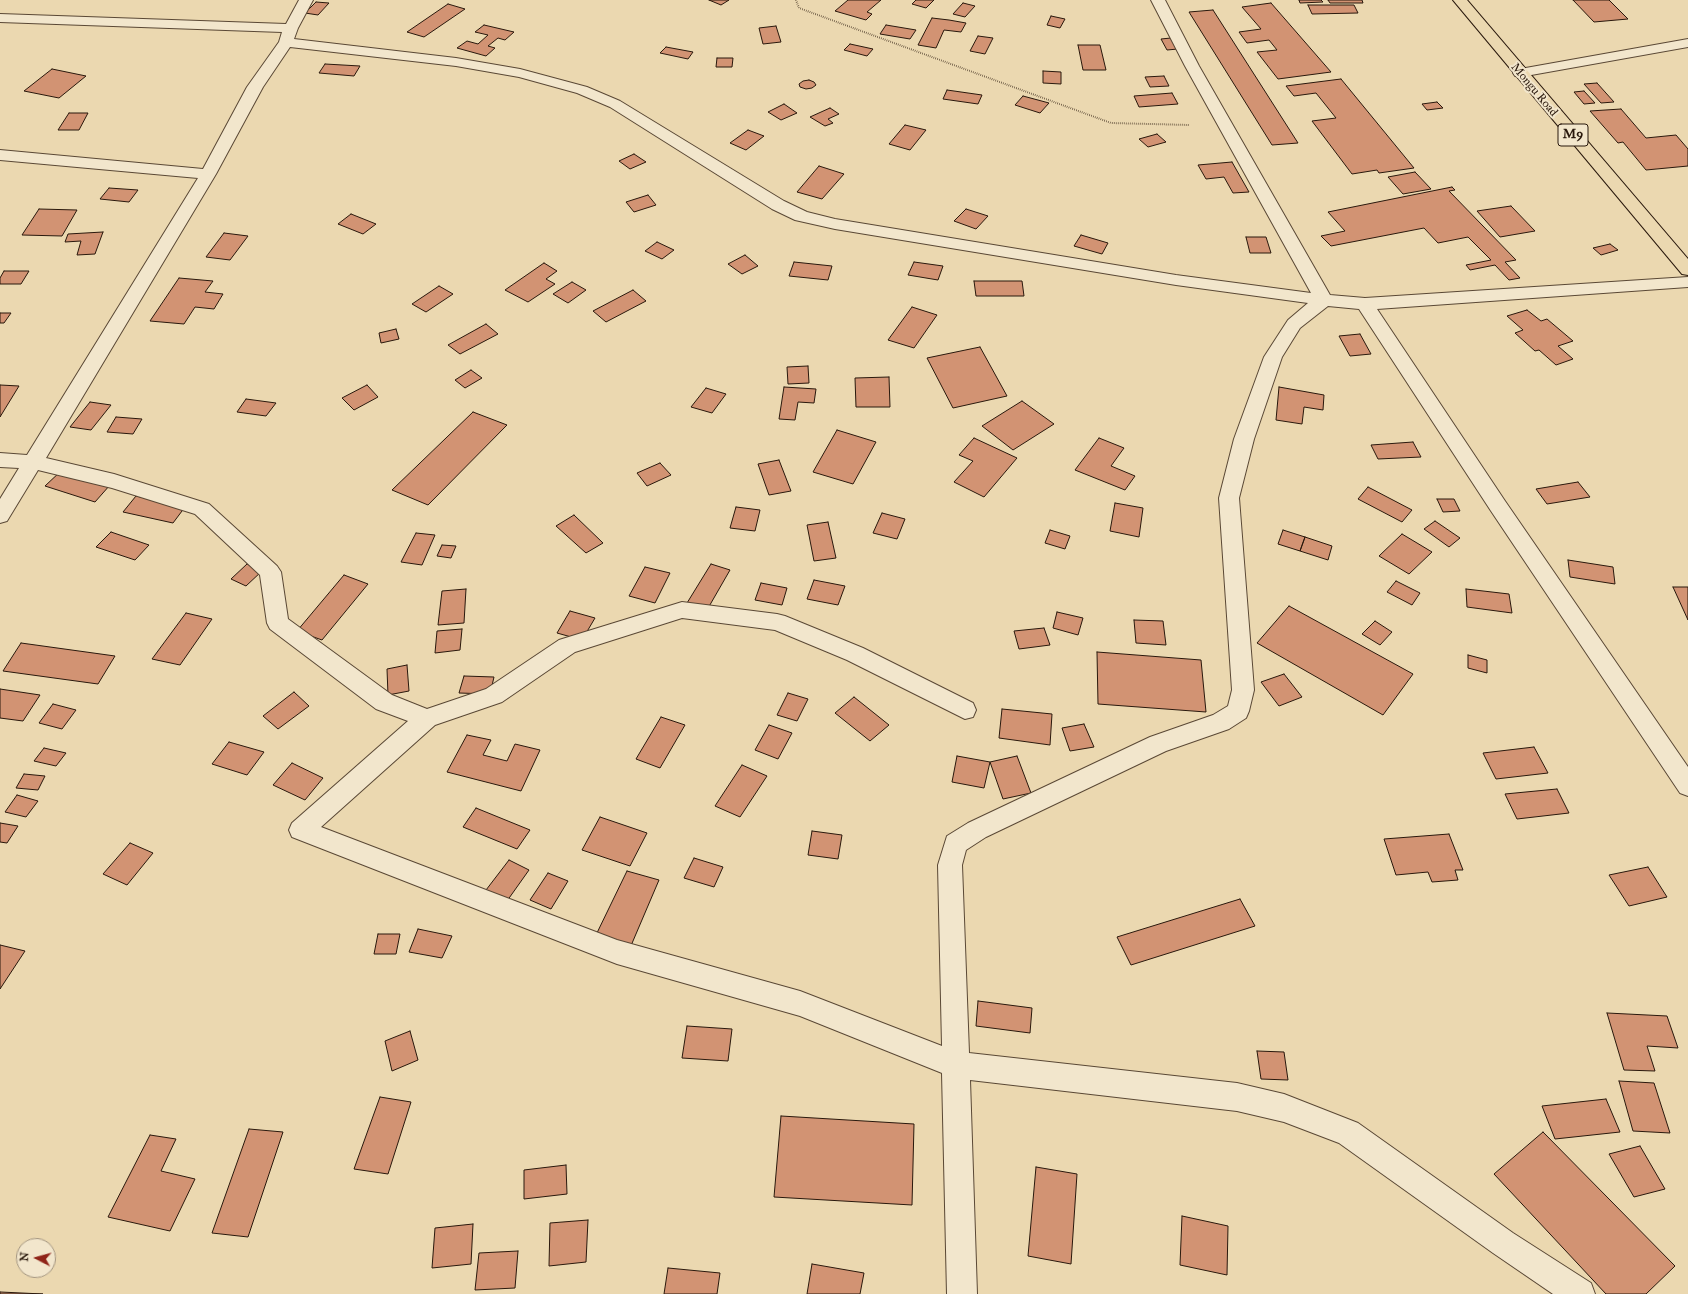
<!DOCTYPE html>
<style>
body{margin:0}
#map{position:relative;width:1688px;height:1294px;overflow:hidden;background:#ebd8b0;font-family:"IM FELL Great Primer",serif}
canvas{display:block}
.north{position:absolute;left:16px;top:1238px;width:40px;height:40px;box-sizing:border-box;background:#f2e6cc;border:1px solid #a2947f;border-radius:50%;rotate:276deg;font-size:11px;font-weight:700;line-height:16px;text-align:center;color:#29180c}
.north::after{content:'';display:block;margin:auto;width:14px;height:18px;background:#8f2418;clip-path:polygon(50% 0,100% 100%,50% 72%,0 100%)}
</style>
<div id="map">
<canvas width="1688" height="1294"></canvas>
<div class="north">N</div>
</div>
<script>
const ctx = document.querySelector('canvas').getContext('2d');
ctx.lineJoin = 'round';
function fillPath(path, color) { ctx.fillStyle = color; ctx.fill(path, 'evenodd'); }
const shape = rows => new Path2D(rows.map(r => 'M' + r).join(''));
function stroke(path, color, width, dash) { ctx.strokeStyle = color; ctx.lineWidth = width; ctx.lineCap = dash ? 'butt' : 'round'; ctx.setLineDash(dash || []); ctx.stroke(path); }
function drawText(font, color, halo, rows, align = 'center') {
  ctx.font = font + ' "IM FELL Great Primer",serif'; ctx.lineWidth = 4; ctx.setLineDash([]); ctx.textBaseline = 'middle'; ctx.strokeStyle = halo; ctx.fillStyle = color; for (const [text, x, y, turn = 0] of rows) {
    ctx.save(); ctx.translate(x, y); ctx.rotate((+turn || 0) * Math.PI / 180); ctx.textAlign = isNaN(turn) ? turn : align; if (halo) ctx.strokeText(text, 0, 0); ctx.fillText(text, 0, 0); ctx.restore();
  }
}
const building = shape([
 [709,0,729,0,721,5,709,0],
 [848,0,881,0,867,12,872,14,866,20,835,11,848,0],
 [916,0,934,0,926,8,912,4,916,0],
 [1299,0,1321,0,1323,2,1300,3,1299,0],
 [1328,0,1362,0,1363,3,1330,3,1328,0],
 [1573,0,1609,0,1628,19,1594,22,1573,0],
 [316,2,329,3,318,15,305,13,316,2],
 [963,3,975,6,965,17,953,14,963,3],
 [1271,3,1331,72,1278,79,1257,52,1277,50,1269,40,1247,43,1239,32,1261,29,1242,7,1271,3],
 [448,4,465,9,424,37,407,32,448,4],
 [1308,5,1354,5,1358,13,1312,14,1308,5],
 [1213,10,1298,143,1272,145,1189,12,1213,10],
 [1051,16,1065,19,1060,28,1047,25,1051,16],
 [932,18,949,20,966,23,961,32,944,30,936,48,918,45,932,18],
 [484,25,514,32,505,40,498,38,488,46,495,48,486,56,457,48,467,41,478,44,488,35,475,32,484,25],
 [886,25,916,30,910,39,880,34,886,25],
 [776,26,781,42,763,44,759,28,776,26],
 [978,36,993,38,985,54,970,51,978,36],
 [1171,38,1178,49,1167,50,1161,39,1171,38],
 [850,44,873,49,867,56,844,50,850,44],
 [1078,45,1100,45,1106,70,1083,70,1078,45],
 [666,47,693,52,688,59,660,53,666,47],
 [717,58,733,58,732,67,716,67,717,58],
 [325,64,360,66,354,76,319,73,325,64],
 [52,69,86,76,59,98,24,91,52,69],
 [1043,71,1061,72,1061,84,1043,83,1043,71],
 [1164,76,1169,86,1150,87,1145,77,1164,76],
 [1341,79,1414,168,1379,173,1377,170,1352,174,1312,121,1336,118,1316,93,1294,96,1286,86,1341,79],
 [809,80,814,82,816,85,812,88,806,89,800,87,799,84,803,81,809,80],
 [1597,83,1614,102,1601,103,1584,84,1597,83],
 [947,90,982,95,978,104,943,99,947,90],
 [1584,91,1595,103,1584,104,1574,92,1584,91],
 [1172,93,1178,104,1139,107,1134,96,1172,93],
 [1023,96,1049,103,1040,113,1015,105,1023,96],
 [1437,102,1443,108,1427,110,1422,104,1437,102],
 [784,104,797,113,781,120,768,112,784,104],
 [830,108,839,114,828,119,833,123,825,126,810,117,830,108],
 [1621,109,1646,138,1676,135,1688,149,1688,166,1646,170,1623,142,1618,143,1590,111,1621,109],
 [69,113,88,113,79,130,58,130,69,113],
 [905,125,926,130,910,150,889,144,905,125],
 [748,130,764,136,746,150,730,143,748,130],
 [1157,134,1166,142,1148,147,1139,139,1157,134],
 [634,154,646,162,630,169,619,161,634,154],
 [1232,162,1249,192,1233,193,1224,177,1206,179,1198,165,1232,162],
 [819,166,844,174,822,199,797,192,819,166],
 [1415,172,1431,189,1403,194,1388,177,1415,172],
 [1452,187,1455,190,1449,191,1516,260,1505,262,1520,278,1509,280,1495,265,1470,270,1466,265,1491,260,1468,237,1438,243,1424,228,1331,246,1321,236,1345,231,1328,212,1452,187],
 [109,188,138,190,129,202,100,199,109,188],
 [648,195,656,205,634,212,626,202,648,195],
 [1511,206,1535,231,1500,237,1477,211,1511,206],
 [39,209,77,210,62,236,22,235,39,209],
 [966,209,988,216,976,229,954,221,966,209],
 [351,214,376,224,363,234,338,224,351,214],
 [103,232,95,254,77,255,81,241,65,242,68,234,103,232],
 [224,233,248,236,230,260,206,257,224,233],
 [1081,235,1108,243,1102,254,1074,246,1081,235],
 [1246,237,1266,237,1271,253,1250,253,1246,237],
 [657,242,674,250,662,259,645,251,657,242],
 [1610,244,1618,250,1601,255,1593,248,1610,244],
 [745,255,758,266,742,274,728,264,745,255],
 [794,262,832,266,828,280,789,276,794,262],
 [914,262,943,266,938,280,908,275,914,262],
 [544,263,557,271,546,279,555,284,528,302,505,290,544,263],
 [4,271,29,271,21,284,0,284,0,278,4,271],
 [179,278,213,281,205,292,223,294,214,309,195,307,184,324,150,321,179,278],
 [974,281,1022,281,1024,296,976,296,974,281],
 [572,282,586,290,568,303,553,294,572,282],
 [439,286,453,294,426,312,412,304,439,286],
 [633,290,646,301,606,322,593,311,633,290],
 [912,307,937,315,914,348,888,340,912,307],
 [1527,310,1541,321,1547,319,1573,341,1558,346,1573,359,1556,365,1539,350,1535,351,1515,333,1523,330,1507,316,1527,310],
 [0,313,11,313,4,323,0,323,0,313],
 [486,324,498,334,460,354,448,345,486,324],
 [396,329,399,339,381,343,379,333,396,329],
 [1360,334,1371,354,1350,356,1339,336,1360,334],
 [980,347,1007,396,953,408,927,358,980,347],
 [808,366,809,383,788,384,787,367,808,366],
 [471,370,482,378,465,388,455,380,471,370],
 [889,377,890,407,856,407,855,378,889,377],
 [0,385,19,386,0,417,0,385],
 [367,385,378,397,354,410,342,398,367,385],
 [784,387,816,389,814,403,798,402,795,420,779,419,784,387],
 [1279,387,1324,395,1323,410,1304,407,1302,424,1276,420,1279,387],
 [706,388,726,394,712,413,691,407,706,388],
 [246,399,276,403,266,416,237,412,246,399],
 [1022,401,1054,424,1013,450,982,426,1022,401],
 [90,402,111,405,91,430,70,427,90,402],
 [473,412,507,425,428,505,392,490,473,412],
 [116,417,142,419,133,434,107,432,116,417],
 [837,430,876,442,853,484,813,472,837,430],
 [974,438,1017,458,984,497,954,482,973,461,959,455,974,438],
 [1099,438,1124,448,1111,466,1135,476,1125,490,1075,470,1099,438],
 [1413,442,1421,457,1378,459,1371,445,1413,442],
 [779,460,791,491,769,495,758,464,779,460],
 [660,463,671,475,647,486,637,473,660,463],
 [61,471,110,485,95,502,45,486,61,471],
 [1578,482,1590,497,1547,504,1536,489,1578,482],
 [1368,487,1412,510,1402,522,1358,499,1368,487],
 [136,496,185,507,173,523,123,512,136,496],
 [1437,499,1454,499,1460,511,1443,512,1437,499],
 [1115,503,1143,508,1139,537,1110,531,1115,503],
 [736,507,760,510,755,531,730,528,736,507],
 [882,513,905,519,897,539,873,533,882,513],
 [574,515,603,543,586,553,556,526,574,515],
 [1435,521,1460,538,1449,547,1424,529,1435,521],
 [828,522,836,558,814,561,807,525,828,522],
 [1050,530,1070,536,1065,549,1045,543,1050,530],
 [1283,530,1305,537,1300,551,1278,544,1283,530],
 [111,532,149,545,135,560,96,547,111,532],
 [416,533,435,535,422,565,401,562,416,533],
 [1402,534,1432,552,1409,574,1379,556,1402,534],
 [1305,537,1332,546,1328,560,1300,551,1305,537],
 [442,545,456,546,451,558,437,556,442,545],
 [1568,560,1613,567,1615,584,1570,577,1568,560],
 [247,564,262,571,246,586,231,579,247,564],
 [711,564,730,570,707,610,687,603,711,564],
 [645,567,670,573,655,603,629,596,645,567],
 [344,575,368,584,322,640,297,631,344,575],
 [814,580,845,586,838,605,807,599,814,580],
 [1396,581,1420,593,1412,605,1387,592,1396,581],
 [761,583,787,588,782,605,755,600,761,583],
 [1673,587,1688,587,1688,620,1673,587],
 [466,589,464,623,438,625,442,591,466,589],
 [1466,589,1509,594,1512,613,1467,607,1466,589],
 [1289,606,1413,674,1383,715,1257,643,1289,606],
 [570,611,595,618,582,640,557,633,570,611],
 [1057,612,1083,618,1078,635,1053,628,1057,612],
 [186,613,212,619,180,665,152,659,186,613],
 [1134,620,1163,621,1166,645,1136,643,1134,620],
 [1375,621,1392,632,1380,645,1362,634,1375,621],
 [1044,628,1050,645,1019,649,1014,631,1044,628],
 [462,629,460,650,435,653,437,631,462,629],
 [21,643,115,656,98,684,3,671,21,643],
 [1097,652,1201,660,1206,712,1098,704,1097,652],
 [1468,655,1487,660,1487,673,1468,668,1468,655],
 [407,665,409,691,388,695,387,669,407,665],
 [1284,674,1302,697,1279,706,1261,682,1284,674],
 [464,676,494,677,490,694,459,693,464,676],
 [0,689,40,695,23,721,0,718,0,689],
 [294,692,309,706,278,729,263,716,294,692],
 [788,693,808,699,797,721,777,715,788,693],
 [854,697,889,725,870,741,835,713,854,697],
 [53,704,76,710,62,729,39,723,53,704],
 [1002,709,1052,714,1050,745,999,738,1002,709],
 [661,717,685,725,660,768,636,759,661,717],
 [1084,724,1094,747,1070,751,1062,728,1084,724],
 [769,725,792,733,778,759,755,750,769,725],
 [467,735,491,740,483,755,507,761,515,744,540,750,521,791,447,772,467,735],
 [229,742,264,752,247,775,212,764,229,742],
 [1534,747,1548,773,1496,779,1483,753,1534,747],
 [44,748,66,753,56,766,34,761,44,748],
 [957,756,990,762,984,788,952,782,957,756],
 [1017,756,1031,793,1003,799,990,762,1017,756],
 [292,763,323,778,305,800,273,785,292,763],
 [742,765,767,776,740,817,715,806,742,765],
 [24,774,45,776,38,790,16,788,24,774],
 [1557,789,1569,813,1517,819,1505,794,1557,789],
 [17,795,38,801,26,817,5,812,17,795],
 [476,808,530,830,517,849,463,827,476,808],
 [600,817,647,833,630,866,582,850,600,817],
 [0,823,18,826,7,843,0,842,0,823],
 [812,831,842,835,838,859,808,855,812,831],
 [1449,834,1463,870,1455,870,1458,880,1432,882,1428,872,1396,875,1384,839,1449,834],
 [130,843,153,853,127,885,103,874,130,843],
 [694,858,723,867,714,887,684,878,694,858],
 [509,860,529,870,507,901,486,890,509,860],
 [1648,867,1667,897,1629,906,1609,875,1648,867],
 [627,871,659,880,630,948,595,937,627,871],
 [548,873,568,881,551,909,530,900,548,873],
 [1240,899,1255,926,1131,965,1117,937,1240,899],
 [418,929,452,936,442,958,409,952,418,929],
 [378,934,400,934,396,954,374,954,378,934],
 [0,945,25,951,0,989,0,945],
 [978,1001,1032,1008,1030,1033,976,1026,978,1001],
 [1607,1013,1667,1016,1678,1048,1647,1046,1655,1071,1624,1070,1607,1013],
 [687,1026,732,1029,728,1061,682,1058,687,1026],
 [410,1031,418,1060,392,1071,385,1041,410,1031],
 [1257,1051,1284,1052,1288,1080,1261,1079,1257,1051],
 [1619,1081,1654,1083,1670,1133,1633,1131,1619,1081],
 [380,1097,411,1102,388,1174,354,1169,380,1097],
 [1606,1099,1620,1132,1555,1139,1542,1106,1606,1099],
 [781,1116,914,1124,912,1205,774,1197,781,1116],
 [249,1129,283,1132,248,1237,212,1233,249,1129],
 [1543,1132,1675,1266,1646,1294,1606,1294,1494,1174,1543,1132],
 [150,1135,176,1139,161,1171,195,1179,170,1231,108,1217,150,1135],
 [1640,1146,1665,1189,1634,1197,1609,1154,1640,1146],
 [566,1165,567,1194,524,1199,524,1170,566,1165],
 [1036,1167,1077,1174,1071,1264,1028,1256,1036,1167],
 [1182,1216,1228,1226,1227,1275,1180,1265,1182,1216],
 [588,1220,586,1262,549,1266,550,1223,588,1220],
 [473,1224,471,1264,432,1268,435,1228,473,1224],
 [518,1251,515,1288,475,1290,479,1253,518,1251],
 [812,1264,864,1273,860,1294,807,1294,812,1264],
 [668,1268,720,1273,717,1294,664,1294,668,1268],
 [0,1292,43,1294,0,1294,0,1292]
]);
const path = shape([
 [796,0,799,8,1111,123,1189,125]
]);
const minor = shape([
 [299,0,313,0,298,28,294,39,456,58,520,69,587,87,620,101,784,201,807,212,835,219,1176,275,1311,293,1185,66,1151,0,1165,0,1199,66,1330,295,1365,298,1688,277,1688,287,1377,309,1505,501,1688,767,1688,796,1680,793,1491,511,1359,309,1328,306,1300,328,1282,357,1254,439,1239,498,1254,690,1249,711,1246,718,1229,729,1166,751,986,837,966,850,962,865,969,1053,1237,1083,1284,1094,1358,1123,1513,1233,1591,1283,1595,1294,1553,1294,1493,1253,1339,1143,1284,1122,1237,1111,970,1080,977,1294,947,1294,942,1073,800,1016,617,964,292,837,289,830,292,823,408,721,376,709,270,629,267,623,260,575,195,514,112,488,38,470,7,521,0,523,0,499,19,468,0,467,0,453,27,455,198,178,0,160,0,150,203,169,247,87,279,42,282,32,0,22,0,14,286,24,299,0],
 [290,47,456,66,519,77,577,93,610,107,772,209,795,220,835,229,1176,285,1308,303,1288,320,1264,357,1234,439,1219,498,1232,690,1228,706,1213,715,1150,737,968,823,947,836,938,865,942,1046,800,991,617,940,321,827,435,725,502,702,575,652,682,618,775,630,847,660,965,719,973,717,976,710,973,703,863,648,785,616,777,614,682,602,559,640,486,689,427,709,392,695,288,619,281,572,277,566,209,504,114,474,46,458,216,174,263,87,290,47],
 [1688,39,1688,47,1520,77,1515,76,1513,73,1515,70,1520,69,1688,39]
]);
const major = shape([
 [1453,0,1467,0,1688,259,1688,275,1682,274,1453,0]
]);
const farStreetnames = [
 ["Mongu Road",1534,90,50]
];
const shields = [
 [1573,135,30]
];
const shieldNames = [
 ["M9",1573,135]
];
fillPath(building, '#d29373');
stroke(building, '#29180c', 1);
stroke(minor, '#5a4835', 2);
stroke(major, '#29180c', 2);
stroke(path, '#29180c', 2, [0.5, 1.5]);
fillPath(minor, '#f2e6cc');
fillPath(major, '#ebd8b0');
drawText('12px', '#29180c', '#f2e6cc', farStreetnames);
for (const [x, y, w] of shields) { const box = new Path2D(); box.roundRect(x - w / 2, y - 11, w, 22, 3); ctx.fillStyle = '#f2e6cc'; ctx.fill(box); stroke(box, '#29180c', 1); }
drawText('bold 13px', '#29180c', null, shieldNames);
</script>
